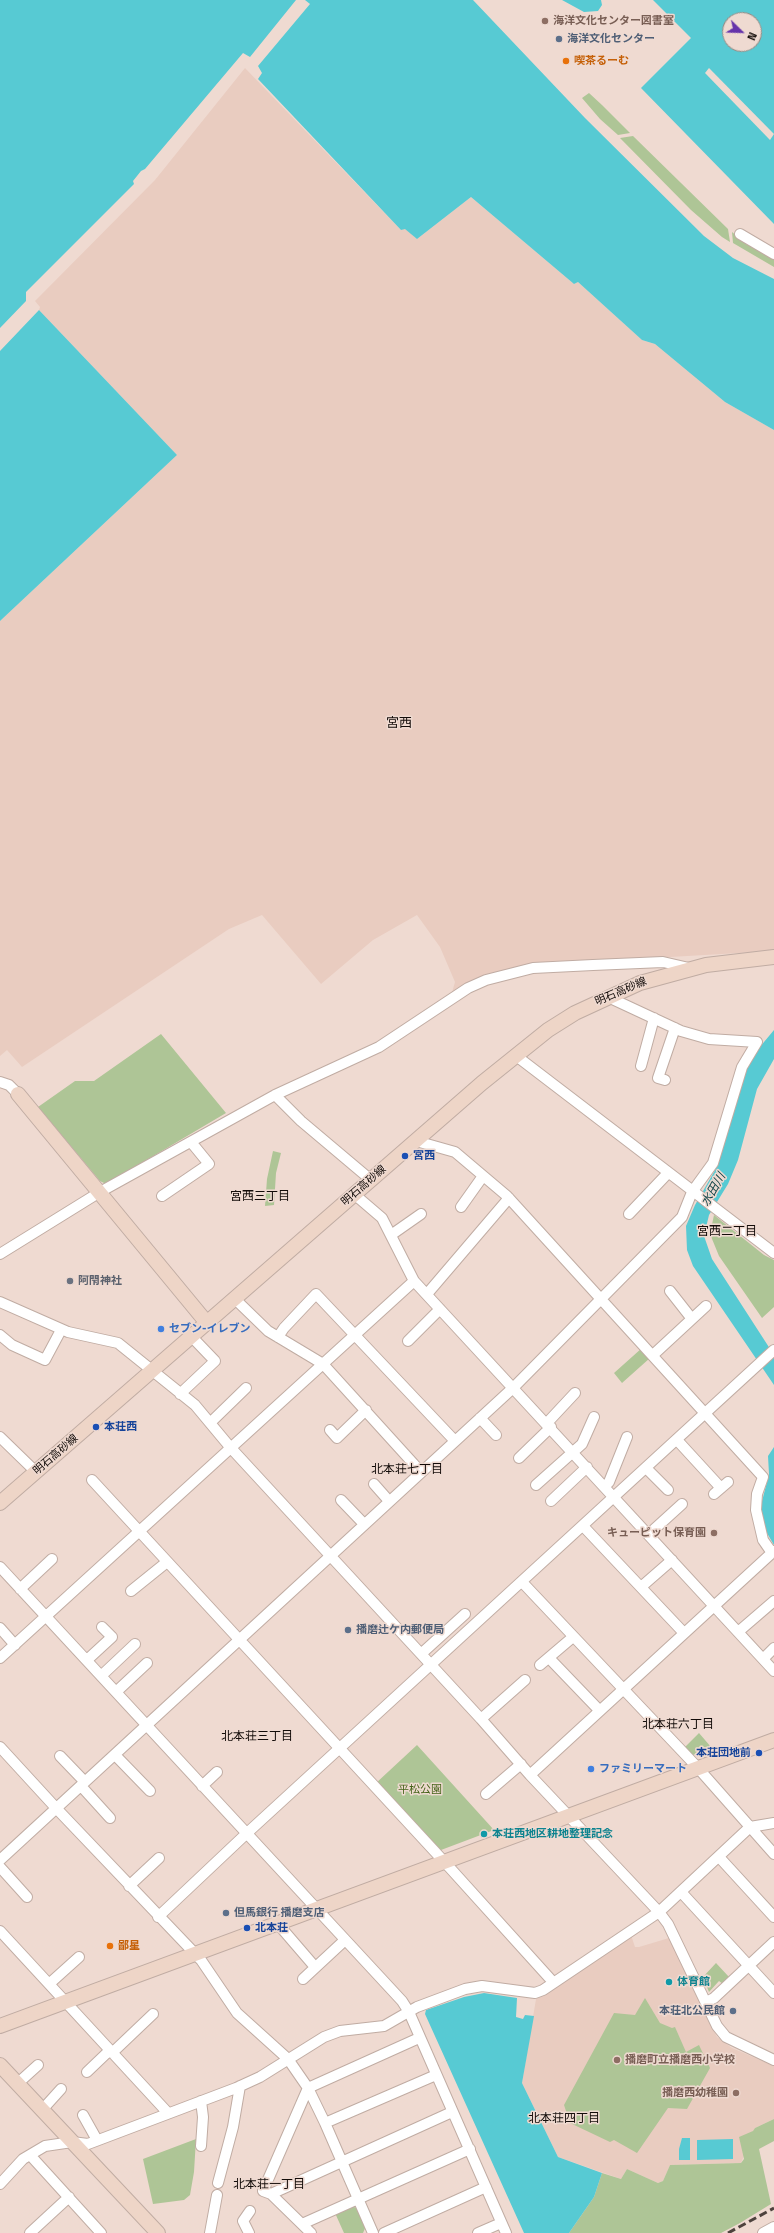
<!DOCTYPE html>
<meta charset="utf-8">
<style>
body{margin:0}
#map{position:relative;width:774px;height:2233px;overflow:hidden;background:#efdad1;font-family:"Titillium Web",sans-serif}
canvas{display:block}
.north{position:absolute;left:722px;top:12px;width:40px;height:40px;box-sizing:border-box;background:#efdad1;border:1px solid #978881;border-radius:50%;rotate:113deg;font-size:11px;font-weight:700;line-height:16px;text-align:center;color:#130c09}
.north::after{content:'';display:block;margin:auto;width:14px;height:18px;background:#6533aa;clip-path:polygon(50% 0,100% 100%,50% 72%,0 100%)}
</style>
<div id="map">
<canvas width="774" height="2233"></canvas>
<div class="north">N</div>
</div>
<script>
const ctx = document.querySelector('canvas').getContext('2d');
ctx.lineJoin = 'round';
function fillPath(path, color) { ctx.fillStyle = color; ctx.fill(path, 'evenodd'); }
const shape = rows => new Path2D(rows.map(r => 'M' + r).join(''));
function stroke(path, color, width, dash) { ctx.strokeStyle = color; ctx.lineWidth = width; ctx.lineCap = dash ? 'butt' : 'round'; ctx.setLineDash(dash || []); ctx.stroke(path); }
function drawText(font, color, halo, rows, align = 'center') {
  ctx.font = font + ' "Titillium Web","Noto Sans JP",sans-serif'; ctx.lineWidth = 3; ctx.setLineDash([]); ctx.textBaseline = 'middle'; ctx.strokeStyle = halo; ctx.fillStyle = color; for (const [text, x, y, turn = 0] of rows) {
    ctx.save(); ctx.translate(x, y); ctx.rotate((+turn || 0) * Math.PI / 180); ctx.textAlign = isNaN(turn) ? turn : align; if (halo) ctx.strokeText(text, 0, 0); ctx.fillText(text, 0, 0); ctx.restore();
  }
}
const built = shape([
 [245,68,401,230,405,228,417,239,471,197,574,284,578,282,642,340,655,344,725,402,774,430,774,951,531,965,451,996,455,982,440,947,417,915,373,940,321,984,262,915,229,929,22,1067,7,1050,0,1056,0,621,177,455,39,310,40,307,35,301,155,180],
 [631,1935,635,1947,639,1947,669,1938,717,2037,732,2048,774,2066,774,2119,755,2128,741,2163,670,2165,663,2181,658,2183,627,2169,621,2179,558,2157,522,2083,536,1999]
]);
const green = shape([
 [589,93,602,105,630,133,618,135,600,119,582,98],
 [633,136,728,229,730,242,722,237,691,210,620,138],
 [732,232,746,244,774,259,774,267,733,243],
 [161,1034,226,1113,106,1184,100,1181,38,1107,75,1081,94,1081],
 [273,1151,281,1153,276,1173,274,1205,265,1206,267,1179],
 [714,1215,764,1255,774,1260,774,1307,762,1318,719,1256,710,1234],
 [642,1348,650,1358,622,1383,614,1373],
 [699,1733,711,1747,691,1756,684,1748],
 [417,1745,494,1830,441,1850,375,1784],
 [716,1963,729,1977,723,1984,719,1981,709,1992,703,1977],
 [645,1998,660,2023,672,2028,675,2027,686,2052,699,2045,710,2068,687,2109,668,2108,637,2153,614,2140,610,2142,570,2123,564,2105,614,2013,635,2015],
 [774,2119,774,2141,759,2149,771,2204,740,2223,721,2233,569,2233,594,2197,602,2173,621,2179,627,2169,658,2183,663,2181,670,2165,741,2163,744,2159,739,2137,753,2131,755,2128],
 [196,2139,194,2172,190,2195,184,2200,153,2204,143,2159],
 [351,2206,357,2208,366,2226,363,2233,344,2233,335,2213]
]);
const water = shape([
 [0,0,296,0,250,57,243,53,145,169,141,171,133,181,134,184,26,292,26,301,0,328],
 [305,0,473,0,585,118,704,236,733,258,774,279,774,430,725,402,655,344,642,340,578,282,574,284,471,197,417,239,405,229,401,230,258,79,262,73,258,66,310,4],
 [562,0,601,0,602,5,598,11,584,12],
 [653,0,774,0,774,224,641,88,691,38],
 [730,20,754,20,754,44,730,44],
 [39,310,177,455,0,621,0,351],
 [774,1030,774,1059,757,1089,738,1160,728,1184,709,1215,704,1236,712,1259,774,1355,774,1385,693,1266,687,1250,686,1226,695,1205,718,1165,739,1085,749,1060],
 [774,1447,774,1545,764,1528,760,1509,769,1474,768,1456],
 [484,1993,517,1998,516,2017,523,2019,525,2015,534,2016,522,2083,558,2157,602,2173,594,2197,569,2233,524,2233,425,2014,426,2010,464,1997],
 [682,2138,690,2138,690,2160,679,2160,679,2149],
 [733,2139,733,2159,697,2160,697,2140]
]);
const pier = shape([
 [709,68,774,134,770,140,705,73]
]);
const street = shape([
 [740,234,774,254],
 [515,1055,774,1253],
 [641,1066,654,1018],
 [665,1080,658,1078,675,1028],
 [0,1082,9,1085,18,1094],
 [275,1095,301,1121,371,1180],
 [416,1141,455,1152,507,1196,763,1477,757,1494,756,1510,763,1540,772,1553],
 [354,1194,382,1218,414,1281,774,1671],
 [162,1196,209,1164,191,1142],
 [461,1207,483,1176],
 [629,1214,668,1173],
 [391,1235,421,1214],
 [0,1254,100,1192,275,1095,379,1047,468,988,486,980,533,968,593,965,663,962,689,968],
 [670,1291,692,1319],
 [427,1294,509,1198],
 [235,1299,268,1331,323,1364,421,1472],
 [0,1302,68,1332,118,1343,195,1405,230,1447,481,1719,530,1775,659,1912,668,1924,717,2026,726,2037,774,2060],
 [0,1335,12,1345,45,1360,61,1330],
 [278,1337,284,1328,316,1294,455,1441],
 [408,1341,440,1309],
 [653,1355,706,1306],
 [180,1394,215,1361,191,1336],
 [480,1418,496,1435],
 [210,1423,246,1388],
 [547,1423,575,1393],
 [330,1430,337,1438,366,1410],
 [0,1437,36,1472],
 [677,1440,721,1488],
 [519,1458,551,1427],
 [646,1468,668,1490],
 [92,1480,450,1868,553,1982],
 [374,1484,389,1501],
 [536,1485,582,1444,594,1417],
 [604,1487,609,1482,627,1437],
 [714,1494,728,1482],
 [341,1500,364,1524],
 [551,1501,587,1467],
 [583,1526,684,1633],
 [649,1534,682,1504],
 [0,1567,402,2001,409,2012,506,2233],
 [522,1582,698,1768,774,1854],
 [641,1587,672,1560],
 [20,1589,52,1559],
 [131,1591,167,1562],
 [0,1628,15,1645],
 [738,1632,774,1601],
 [421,1654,465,1614],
 [0,1658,414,1281],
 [549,1658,599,1710],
 [763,1659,774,1648],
 [87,1660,112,1637,102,1627],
 [540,1665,573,1637],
 [101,1676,135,1644],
 [116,1692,147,1663],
 [481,1719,525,1680],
 [0,1747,56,1808,201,1960,237,2013,288,2059,308,2088,325,2123,373,2233],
 [115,1755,150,1791],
 [60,1756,85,1782],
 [530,1775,774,1551],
 [81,1786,110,1818],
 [202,1786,217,1772],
 [486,1794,521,1764],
 [719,1857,774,1917],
 [0,1860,514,1387,682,1217,692,1192,713,1163,742,1067,757,1042,709,1039,681,1031,608,997],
 [0,1867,27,1897],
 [129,1886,159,1858],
 [681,1892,774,1993],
 [158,1917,246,1834,774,1350],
 [278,1924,315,1967],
 [0,1931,168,2113],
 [303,1979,345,1940],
 [49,1984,79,1957],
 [706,2002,714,1998,774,1942],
 [112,2053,153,2014],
 [87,2072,110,2050],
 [17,2084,38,2065],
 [201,2101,203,2117,201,2146],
 [42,2110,61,2089],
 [83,2115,97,2140],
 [325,2123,436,2075],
 [30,2155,101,2233],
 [218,2183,233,2127,240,2086],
 [0,2184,23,2159,45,2146,72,2142,88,2144,236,2088,260,2077,324,2037,340,2031,384,2026,417,2007,465,1989,482,1986,535,1993,543,1990,659,1912,750,1827,774,1823],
 [271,2194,452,2112],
 [302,2224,470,2149],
 [30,2233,69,2197],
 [210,2233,217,2195],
 [249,2233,243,2221,250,2211],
 [311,2233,271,2194,263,2191,308,2088,419,2038],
 [384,2233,486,2187],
 [478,2233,501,2223],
 [763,2233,774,2227]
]);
const secondary = shape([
 [18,1094,207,1323],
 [0,1503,482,1083,548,1030,575,1013,640,983,706,965,774,957],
 [0,2026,774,1740],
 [0,2065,158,2233]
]);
const rail = shape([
 [728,2233,774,2208]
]);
const markers = [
 [545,21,4,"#8d6e63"],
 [559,39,4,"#5c6f8a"],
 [566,61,4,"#e8710a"],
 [405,1156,4,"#1a4fb4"],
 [70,1281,4,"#6b7280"],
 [161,1329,4,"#3f7fe0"],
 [96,1427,4,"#1a4fb4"],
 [714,1533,4,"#8d6e63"],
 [348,1630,4,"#5c6f8a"],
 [759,1753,4,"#1a4fb4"],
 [591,1769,4,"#3f7fe0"],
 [484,1834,4,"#0f9aa8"],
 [226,1913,4,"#5c6f8a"],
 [247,1928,4,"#1a4fb4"],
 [110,1946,4,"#e8710a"],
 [669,1982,4,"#0f9aa8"],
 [733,2011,4,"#5c6f8a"],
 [617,2060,4,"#8d6e63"],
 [736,2093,4,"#8d6e63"]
];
const educationNames = [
 ["海洋文化センター図書室",553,21],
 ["キューピット保育園",706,1533,"right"],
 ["播磨町立播磨西小学校",625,2060],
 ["播磨西幼稚園",728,2093,"right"]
];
const serviceNames = [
 ["海洋文化センター",567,39],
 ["播磨辻ケ内郵便局",356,1630],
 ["但馬銀行 播磨支店",234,1913],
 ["本荘北公民館",725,2011,"right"]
];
const foodNames = [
 ["喫茶るーむ",574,61],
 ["鄙星",118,1946]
];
const streetNames = [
 ["明石高砂線",621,992,-23],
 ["明石高砂線",364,1186,-41],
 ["明石高砂線",56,1455,-41]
];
const transitNames = [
 ["宮西",413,1156],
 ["本荘西",104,1427],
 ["本荘団地前",751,1753,"right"],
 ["北本荘",255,1928]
];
const worshipNames = [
 ["阿閇神社",78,1281]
];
const shopNames = [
 ["セブン-イレブン",169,1329],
 ["ファミリーマート",599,1769]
];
const parkNames = [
 ["平松公園",420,1790]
];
const cultureNames = [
 ["本荘西地区耕地整理記念",492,1834],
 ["体育館",677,1982]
];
const waterNames = [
 ["水田川",714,1190,-60]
];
const neighbourhoodNames = [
 ["宮西三丁目",260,1197],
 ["宮西二丁目",727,1232],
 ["北本荘七丁目",407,1470],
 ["北本荘六丁目",678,1725],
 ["北本荘三丁目",257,1737],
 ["北本荘四丁目",564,2119],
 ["北本荘一丁目",269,2185]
];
const quarterNames = [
 ["宮西",399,724]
];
fillPath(built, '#e9ccc0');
fillPath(green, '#aec596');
fillPath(water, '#57cad3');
fillPath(pier, '#efdad1');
stroke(street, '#c0aca3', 12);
stroke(secondary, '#c0aca3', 16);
stroke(street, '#fff', 10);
stroke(secondary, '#eed5c7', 14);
stroke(rail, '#4d423d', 3, [8, 4]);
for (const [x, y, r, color] of markers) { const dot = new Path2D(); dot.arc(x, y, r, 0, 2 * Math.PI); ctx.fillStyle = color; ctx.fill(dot); stroke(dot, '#efdad1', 1.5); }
drawText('bold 11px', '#785e54', '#efdad1', educationNames, 'left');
drawText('bold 11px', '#4e5e75', '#efdad1', serviceNames, 'left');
drawText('bold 11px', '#c56008', '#efdad1', foodNames, 'left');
drawText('11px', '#130c09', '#efdad1', streetNames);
drawText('bold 11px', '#164399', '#efdad1', transitNames, 'left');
drawText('bold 11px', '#5b616d', '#efdad1', worshipNames, 'left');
drawText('bold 11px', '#366cbe', '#efdad1', shopNames, 'left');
drawText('11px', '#446318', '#efdad1', parkNames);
drawText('bold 11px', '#0d838f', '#efdad1', cultureNames, 'left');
drawText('italic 12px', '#0e4347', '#efdad1', waterNames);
drawText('12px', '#130c09', '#efdad1', neighbourhoodNames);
drawText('13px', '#130c09', '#efdad1', quarterNames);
</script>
